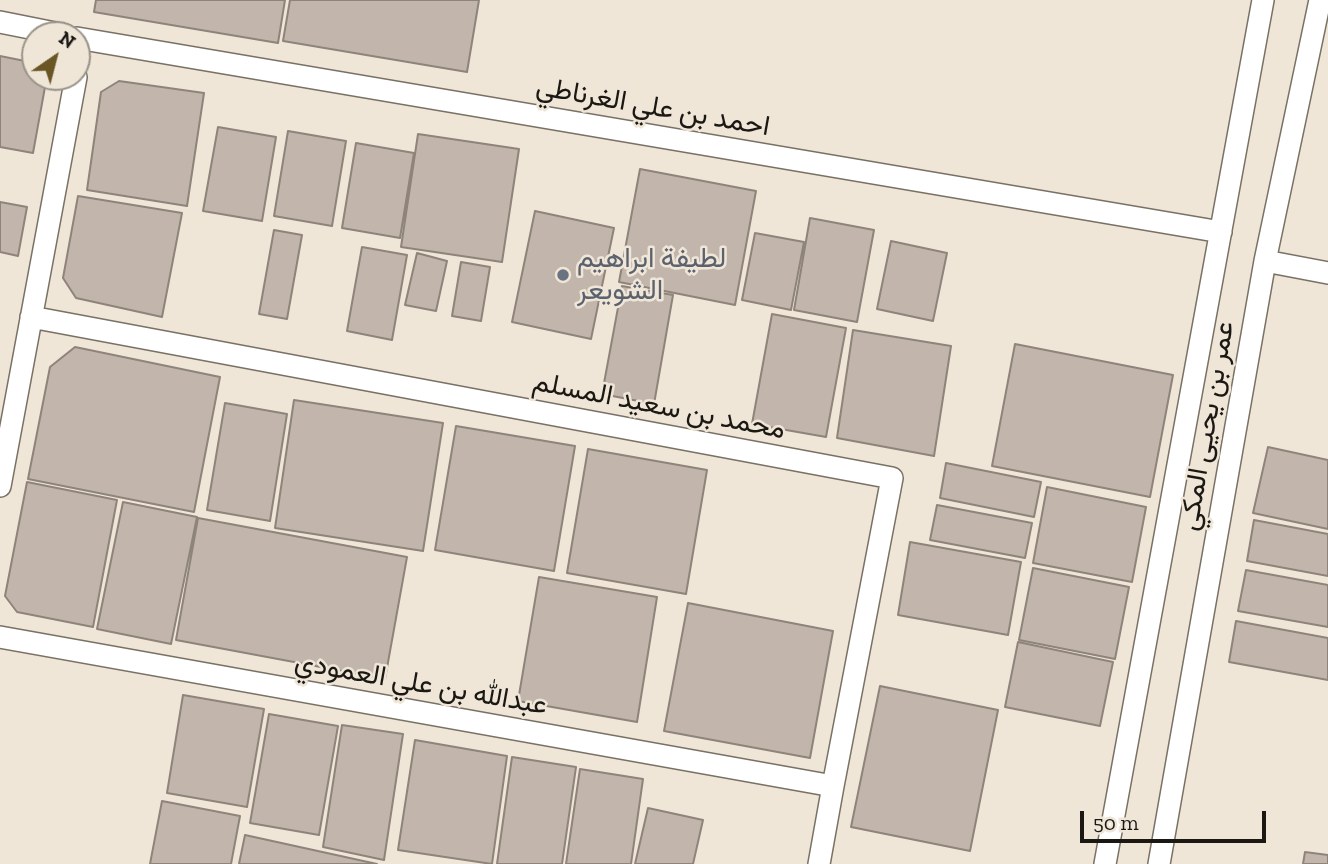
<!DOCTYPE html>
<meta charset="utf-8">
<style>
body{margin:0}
#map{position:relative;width:1328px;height:864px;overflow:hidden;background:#efe6d8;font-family:"Zilla Slab",serif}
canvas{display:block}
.north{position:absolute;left:21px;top:21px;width:70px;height:70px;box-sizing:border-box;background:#efe6d8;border:2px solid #9a948a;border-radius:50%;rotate:35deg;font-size:19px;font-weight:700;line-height:28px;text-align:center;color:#1b1814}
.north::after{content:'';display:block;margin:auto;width:24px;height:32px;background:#6a5625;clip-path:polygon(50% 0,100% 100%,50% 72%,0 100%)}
.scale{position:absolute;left:1080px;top:811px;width:186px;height:32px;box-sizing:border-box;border:4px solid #1b1814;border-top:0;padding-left:9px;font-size:21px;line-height:24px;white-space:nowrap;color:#1b1814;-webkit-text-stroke:5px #efe6d8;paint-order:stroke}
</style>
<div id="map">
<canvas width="1328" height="864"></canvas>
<div class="north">N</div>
<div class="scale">50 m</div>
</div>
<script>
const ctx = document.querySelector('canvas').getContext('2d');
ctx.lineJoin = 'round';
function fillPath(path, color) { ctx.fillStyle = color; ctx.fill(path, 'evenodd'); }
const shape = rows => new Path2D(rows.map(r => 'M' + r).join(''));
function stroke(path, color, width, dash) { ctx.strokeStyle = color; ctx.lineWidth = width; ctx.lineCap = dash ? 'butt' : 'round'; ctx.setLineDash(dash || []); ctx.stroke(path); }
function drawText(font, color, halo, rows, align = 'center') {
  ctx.font = font + ' "Zilla Slab",Vazirmatn,serif'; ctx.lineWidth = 5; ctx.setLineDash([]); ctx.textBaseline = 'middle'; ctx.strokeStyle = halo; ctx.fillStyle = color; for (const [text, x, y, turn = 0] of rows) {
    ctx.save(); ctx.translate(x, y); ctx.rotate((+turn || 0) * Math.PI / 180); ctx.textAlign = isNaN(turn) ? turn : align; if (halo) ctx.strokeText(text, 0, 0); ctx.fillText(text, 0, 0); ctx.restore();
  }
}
const building = shape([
 [96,0,285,0,278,43,94,12,96,0],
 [290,0,479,0,467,72,283,41,290,0],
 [0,56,25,61,35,74,35,77,37,77,45,87,33,153,0,147,0,56],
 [119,81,204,93,187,206,87,190,101,92,119,81],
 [218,127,276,137,262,221,203,211,218,127],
 [288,131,346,141,332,226,274,216,288,131],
 [418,134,519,149,502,262,401,247,418,134],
 [356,143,414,153,400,238,342,228,356,143],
 [640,169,756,191,735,305,619,282,640,169],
 [78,196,182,213,162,317,76,298,63,278,78,196],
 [0,202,27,207,18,256,0,252,0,202],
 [535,211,614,228,591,339,512,322,535,211],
 [810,218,874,230,857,322,794,310,810,218],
 [274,230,302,235,287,319,259,314,274,230],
 [755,233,804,242,791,310,742,300,755,233],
 [891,241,947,253,933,321,877,309,891,241],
 [362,247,407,255,392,340,347,331,362,247],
 [417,253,447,261,436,311,405,305,417,253],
 [461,262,490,267,481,321,452,316,461,262],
 [622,286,673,295,654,404,602,394,622,286],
 [772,314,846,328,826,437,752,424,772,314],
 [853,330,951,346,934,456,837,438,853,330],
 [1015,344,1173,375,1150,497,992,466,1015,344],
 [75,347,220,377,194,512,28,479,50,367,75,347],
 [294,400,443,423,423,551,275,528,294,400],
 [225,403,287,414,270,521,207,510,225,403],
 [456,426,575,446,554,571,435,550,456,426],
 [1268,447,1328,460,1328,529,1253,513,1268,447],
 [588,449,707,470,686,594,567,573,588,449],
 [946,463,1041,482,1034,517,940,498,946,463],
 [27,482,117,500,93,627,17,612,5,596,27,482],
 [1047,487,1146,507,1132,582,1033,563,1047,487],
 [123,502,197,517,171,644,97,629,123,502],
 [937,505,1032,523,1025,558,930,540,937,505],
 [198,518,407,557,385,679,176,640,198,518],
 [1254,520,1328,534,1328,576,1247,561,1254,520],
 [910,542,1021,562,1008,635,898,615,910,542],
 [1033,568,1129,587,1115,659,1019,640,1033,568],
 [1246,570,1328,585,1328,627,1238,611,1246,570],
 [539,577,657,597,637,722,518,701,539,577],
 [688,603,833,631,810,758,664,731,688,603],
 [1236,621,1328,638,1328,680,1229,662,1236,621],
 [1018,642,1113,662,1100,726,1005,707,1018,642],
 [880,686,998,710,970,851,851,827,880,686],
 [183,695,264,709,247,807,167,793,183,695],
 [269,714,338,726,319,835,250,823,269,714],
 [342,725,403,734,384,860,323,847,342,725],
 [415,740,507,756,492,864,398,850,415,740],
 [512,757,576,767,562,864,497,864,512,757],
 [580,769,643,779,631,864,566,864,580,769],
 [162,801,240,816,231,864,150,864,162,801],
 [648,808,703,820,693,864,635,864,648,808],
 [245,835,377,864,239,864,245,835],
 [1305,852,1328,855,1328,864,1303,864,1305,852]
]);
const minor = shape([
 [0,22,65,35],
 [77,38,1221,232],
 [1265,261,1328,273],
 [31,317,892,478,833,786,819,864],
 [0,486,76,77],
 [0,637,833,786],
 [1105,864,1263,0],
 [1159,864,1265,261,1320,0]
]);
const markers = [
 [563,275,7,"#6b7280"]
];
const streetNames = [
 ["احمد بن علي الغرناطي",653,107,10],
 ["محمد بن سعيد المسلم",659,406,11],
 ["عمر بن يحيى المكي",1207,426,-80],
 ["عبدالله بن علي العمودي",421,684,10]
];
const worshipNames = [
 ["لطيفة ابراهيم",577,259],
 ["الشويعر",577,291]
];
fillPath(building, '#c2b6ac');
stroke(building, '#8f847a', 2);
stroke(minor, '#797165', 24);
stroke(minor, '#fff', 21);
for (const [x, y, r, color] of markers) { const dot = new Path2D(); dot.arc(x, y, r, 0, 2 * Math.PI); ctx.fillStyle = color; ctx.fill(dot); stroke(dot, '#efe6d8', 2.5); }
drawText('28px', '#1b1814', '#efe6d8', streetNames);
drawText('28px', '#5b616d', '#efe6d8', worshipNames, 'left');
</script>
